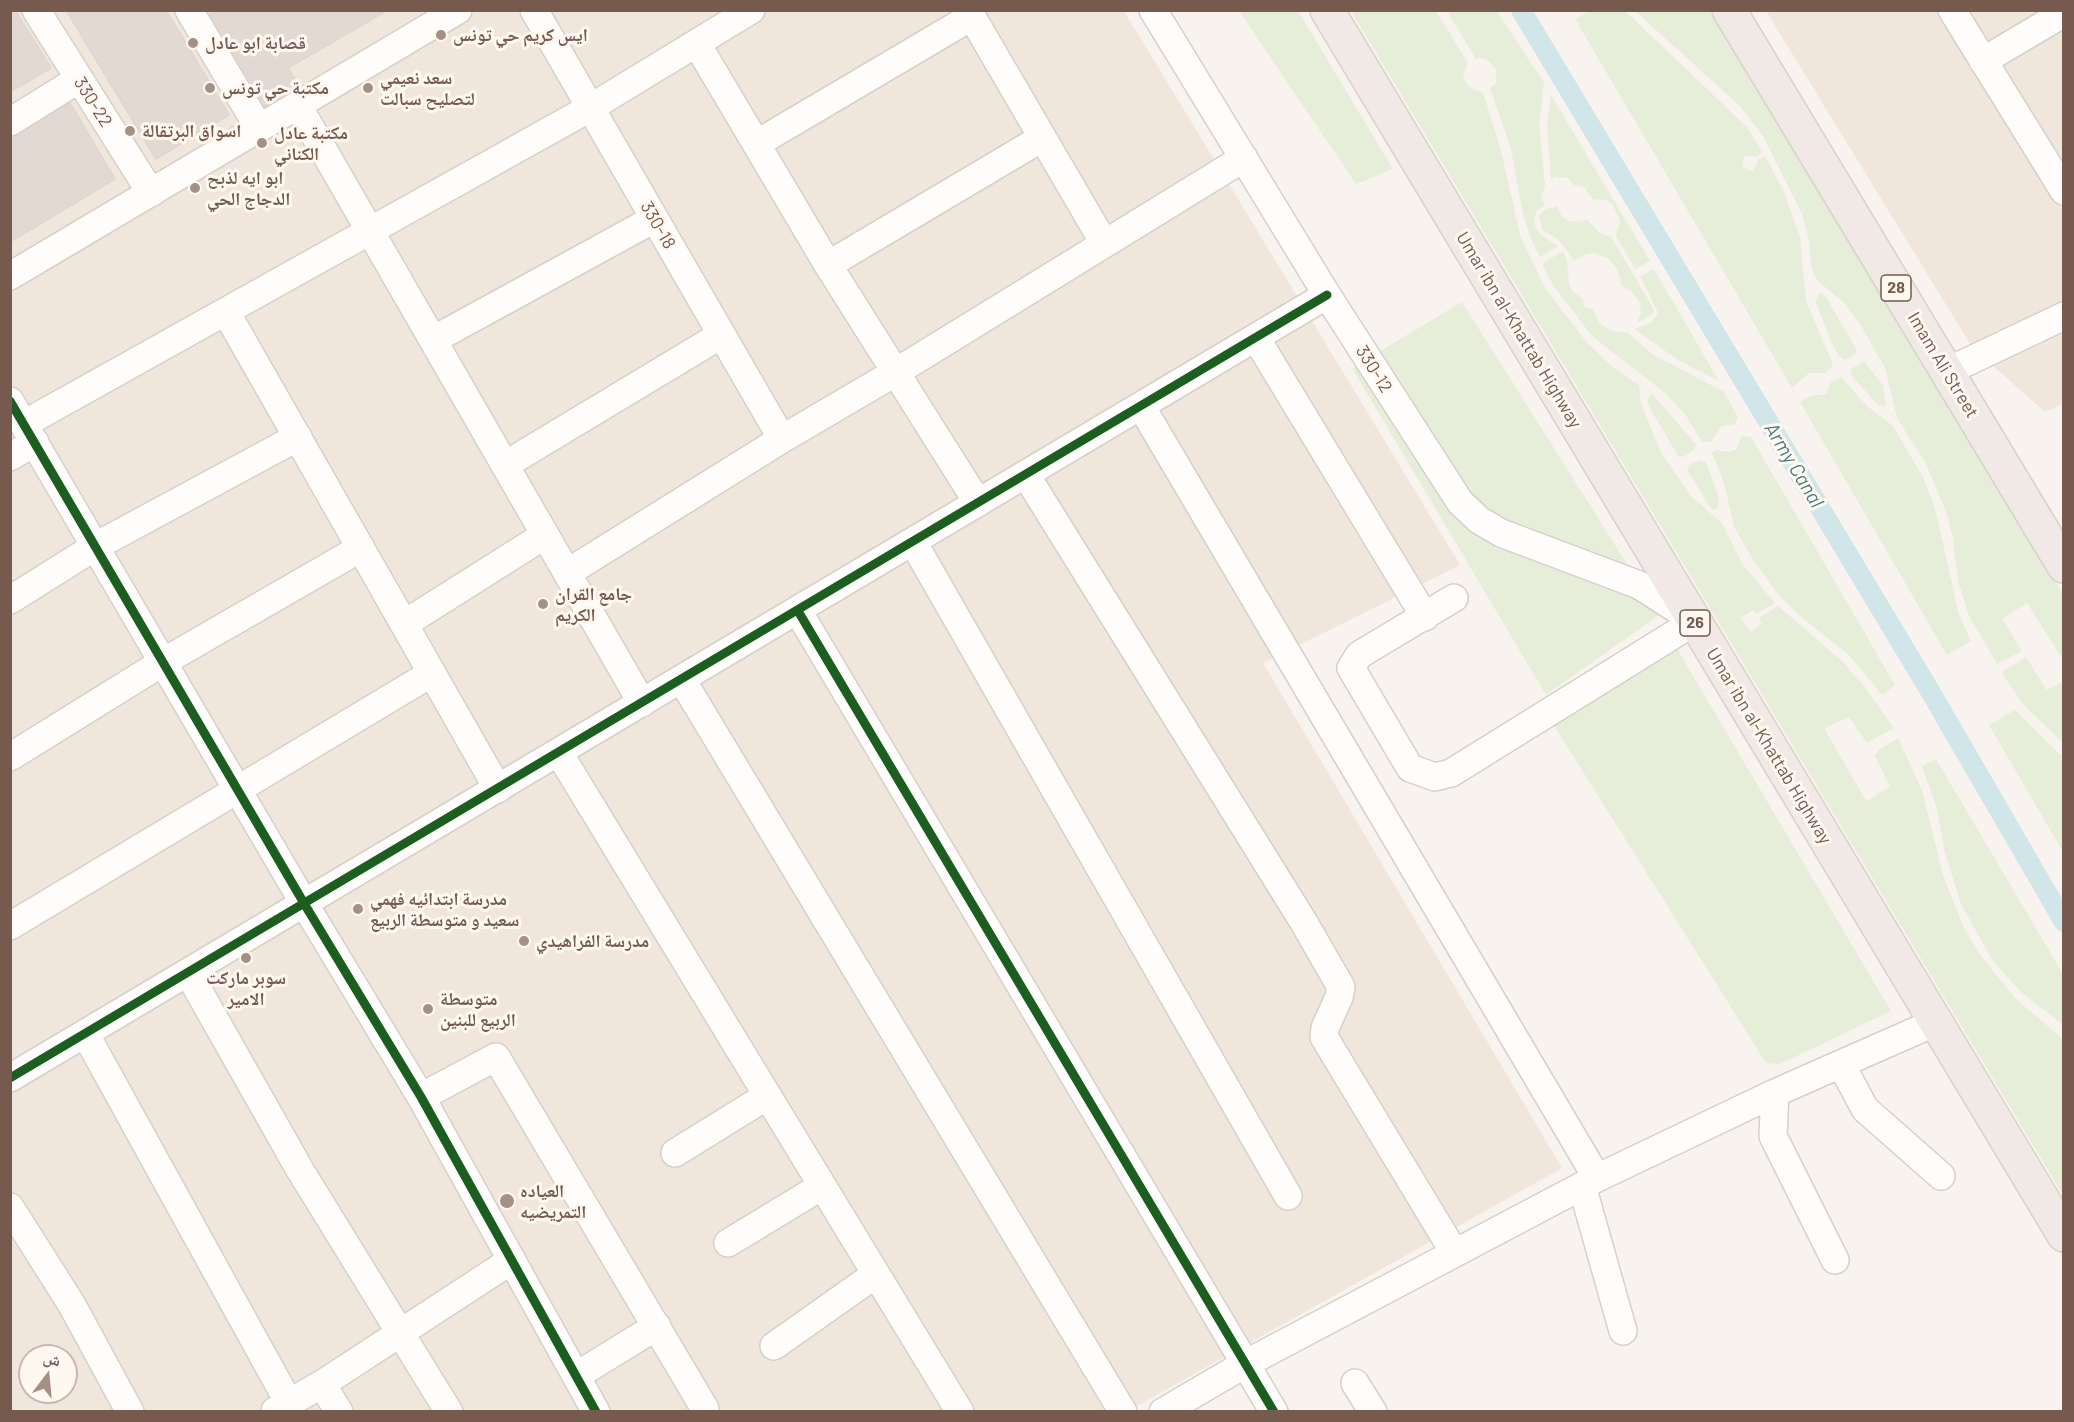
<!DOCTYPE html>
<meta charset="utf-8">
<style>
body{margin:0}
#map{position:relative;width:2074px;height:1422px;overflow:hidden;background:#f8f3ee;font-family:Barlow,"Noto Naskh Arabic",sans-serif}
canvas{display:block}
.frame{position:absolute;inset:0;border:12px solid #765a4e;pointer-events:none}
.north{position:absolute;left:18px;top:1344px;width:60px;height:60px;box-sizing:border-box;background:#fef8f0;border:2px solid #c8b9af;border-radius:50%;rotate:16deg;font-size:16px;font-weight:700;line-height:24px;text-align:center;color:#765a4e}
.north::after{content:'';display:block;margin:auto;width:21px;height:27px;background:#a49086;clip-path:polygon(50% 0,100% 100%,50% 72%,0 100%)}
</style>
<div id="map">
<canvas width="2074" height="1422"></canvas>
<div class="frame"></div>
<div class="north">ش</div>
</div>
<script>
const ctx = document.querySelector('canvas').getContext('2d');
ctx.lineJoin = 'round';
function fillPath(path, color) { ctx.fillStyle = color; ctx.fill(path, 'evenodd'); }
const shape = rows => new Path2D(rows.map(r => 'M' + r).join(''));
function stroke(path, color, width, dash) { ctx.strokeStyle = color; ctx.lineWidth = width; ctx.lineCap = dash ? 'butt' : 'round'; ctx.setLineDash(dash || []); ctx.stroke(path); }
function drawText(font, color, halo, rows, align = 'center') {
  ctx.font = font + ' Barlow,"Noto Naskh Arabic",sans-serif'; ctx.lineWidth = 6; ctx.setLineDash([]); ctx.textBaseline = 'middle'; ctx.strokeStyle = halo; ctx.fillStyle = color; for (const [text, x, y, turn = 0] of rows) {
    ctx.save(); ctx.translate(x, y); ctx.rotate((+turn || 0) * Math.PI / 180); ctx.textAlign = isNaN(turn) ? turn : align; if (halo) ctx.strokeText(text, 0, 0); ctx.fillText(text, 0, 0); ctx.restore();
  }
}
const residential = shape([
 [10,11,1124,11,1460,565,1263,663,1562,1168,1128,1411,11,1411],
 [30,1356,66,1356,66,1392,30,1392],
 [1766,11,2063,11,2063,404,2045,412,1972,347]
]);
const green = shape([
 [1591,10,1625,11,1747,127,1763,153,1755,157,1746,156,1743,159,1743,167,1752,171,1757,164,1757,160,1765,156,1784,192,1800,237,1806,301,1832,362,1832,367,1825,373,1809,373,1792,388,1575,19],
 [1239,11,1298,11,1393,169,1356,184],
 [1351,11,1436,11,1468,63,1463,75,1466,83,1472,89,1483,92,1501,151,1521,238,1545,288,1588,344,1614,368,1639,385,1641,403,1661,453,1691,496,1722,523,1743,565,1775,603,1756,614,1753,610,1741,618,1751,632,1762,624,1759,618,1778,606,1843,662,1863,685,1894,728,1867,743,1849,717,1827,727,1825,730,1865,799,1868,800,1890,787,1875,756,1879,750,1898,738,1922,790,1943,876,1964,928,1981,956,2016,999,2063,1039,2063,1195],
 [1447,11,1497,11,1544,83,1539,123,1545,185,1541,198,1545,206,1536,211,1534,224,1541,235,1558,246,1540,257,1530,237,1522,210,1511,149,1490,88,1496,83,1496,69,1489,61,1480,58,1476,59],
 [1635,11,1713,11,2063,594,2063,660,2027,603,2002,619,2022,651,1997,664,1969,616,1958,581,1953,538,1946,512,1926,464,1897,418,1885,368,1860,324,1845,304,1817,280,1812,269,1809,241,1802,214,1763,136,1739,105],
 [1551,95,1650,261,1635,269,1616,236,1620,221,1613,205,1606,200,1593,199,1584,187,1574,185,1568,178,1555,177,1551,180,1547,123],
 [1557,206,1562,217,1569,221,1581,222,1587,219,1598,232,1611,237,1648,299,1654,311,1650,316,1637,323,1641,312,1639,301,1630,290,1622,286,1617,269,1609,259,1594,253,1586,254,1574,261,1558,239,1542,230,1539,215,1546,209],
 [1563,251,1567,260,1569,283,1572,291,1583,299,1585,307,1593,309,1599,323,1611,331,1627,332,1652,354,1724,392,1738,417,1735,424,1722,426,1711,442,1702,442,1685,414,1665,393,1592,336,1553,285,1542,264],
 [1654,269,1719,381,1678,360,1634,329,1651,323,1658,313,1640,276],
 [1820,293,1826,297,1857,350,1855,355,1845,360,1839,357,1831,341,1815,301],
 [1462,302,1659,615,1546,695,1352,368],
 [1864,361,1883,385,1886,406,1878,405,1851,375,1851,369],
 [1841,377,1867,406,1893,426,1923,477,1935,508,1959,615,1971,641,1947,655,1800,402,1810,396,1826,394,1831,382],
 [1650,395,1653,395,1696,444,1695,449,1683,457,1678,456,1647,403],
 [1742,436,1751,437,1895,685,1882,695,1849,655,1801,617,1777,593,1752,558,1734,527,1724,483,1712,453,1716,450,1730,452,1736,450],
 [1701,460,1706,462,1719,498,1717,509,1711,509,1688,471,1689,465],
 [1676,647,1891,1011,1780,1064,1766,1063,1553,724],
 [2026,657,2047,690,2063,681,2063,743,2023,704,2003,675,2003,671],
 [2015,710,2063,757,2063,852,1989,725],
 [1936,759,2063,974,2063,1025,2021,992,1992,960,1961,904,1945,853,1937,809,1922,766]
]);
const canal = shape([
 [1521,10,1930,691,2064,922]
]);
const building = shape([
 [10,10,15,10,51,68,10,92,10,10],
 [66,10,166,10,229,115,156,159,66,10],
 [217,10,388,10,288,68,299,86,265,107,210,14,217,10],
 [70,103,115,179,10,242,10,138,70,103]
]);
const minor = shape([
 [36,10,151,193],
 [189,10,259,128],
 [534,10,782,439],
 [968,10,1104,243],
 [1153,10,1327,295,1460,502,1479,520,1501,533,1639,585,1692,619],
 [1952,10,2064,191],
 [697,44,828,265,978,503],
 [1983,61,2064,13],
 [298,106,642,703],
 [10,122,79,79],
 [756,144,971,17],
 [828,265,1042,138],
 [10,276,458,10],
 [226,312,498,789],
 [1256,338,1425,617],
 [433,340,654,219],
 [1946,372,2064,316],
 [10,401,305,905,421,1097,596,1412],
 [1141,406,1597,1178],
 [24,424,590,108,751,10],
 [10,457,35,442],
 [505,465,721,335],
 [1026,475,1303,921,1341,987,1339,997,1325,1028,1324,1037,1454,1252],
 [913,542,1288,1196],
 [567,573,782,439,896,372,1244,158],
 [1454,598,1359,655,1351,668,1410,768,1435,777,1451,773,1694,622],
 [10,600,96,546,298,437],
 [798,611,1274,1412],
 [404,624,545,535],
 [682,680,1123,1412],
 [559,753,960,1412],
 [10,757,163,662,361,548],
 [10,926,432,673],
 [189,974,300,1170,449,1412],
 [86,1035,289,1403],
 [1841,1064,1865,1109,1941,1176],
 [10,1078,1327,295],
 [1775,1093,1773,1136,1835,1260],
 [421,1097,496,1057,705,1409],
 [675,1153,767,1096],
 [1582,1186,1623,1331],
 [10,1207,72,1305,130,1412],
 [728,1243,822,1186],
 [774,1346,876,1274],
 [576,1376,657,1326],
 [1355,1383,1373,1412],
 [322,1384,339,1412],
 [275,1411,322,1384,512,1260],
 [1163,1412,1245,1364,1597,1178,1775,1093,1936,1022]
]);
const highway = shape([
 [1327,10,2064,1235],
 [1729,10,2064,566]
]);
const cycleway = shape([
 [10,401,305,905,421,1097,596,1412],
 [798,611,1274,1412],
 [10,1078,1327,295]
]);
const markers = [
 [441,35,6,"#a49086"],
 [193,43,6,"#a49086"],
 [210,88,6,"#a49086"],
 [368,88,6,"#a49086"],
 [130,131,6,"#a49086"],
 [262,143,6,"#a49086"],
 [195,188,6,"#a49086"],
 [543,604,6,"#a49086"],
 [358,909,6,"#a49086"],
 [524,941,6,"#a49086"],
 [246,958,6,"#a49086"],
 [428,1009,6,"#a49086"],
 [507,1201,8,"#a49086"]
];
const shields = [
 [1896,288,30],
 [1695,623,30]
];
const shieldNames = [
 ["28",1896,288],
 ["26",1695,623]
];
const poiNames = [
 ["ايس كريم حي تونس",453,35],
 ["قصابة ابو عادل",205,43],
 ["سعد نعيمي",380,78],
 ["لتصليح سبالت",380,99],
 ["مكتبة حي تونس",222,88],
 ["اسواق البرتقالة",142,131],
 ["مكتبة عادل",274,133],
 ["الكناني",274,154],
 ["ابو ايه لذبح",207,178],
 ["الدجاج الحي",207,199],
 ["جامع القران",555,594],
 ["الكريم",555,615],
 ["مدرسة ابتدائيه فهمي",370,899],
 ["سعيد و متوسطة الربيع",370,920],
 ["مدرسة الفراهيدي",536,941],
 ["سوبر ماركت",246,978,"center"],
 ["الامير",246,999,"center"],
 ["متوسطة",440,999],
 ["الربيع للبنين",440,1020],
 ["العياده",520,1191],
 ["التمريضيه",520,1212]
];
const streetNames = [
 ["330-22",93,102,58],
 ["330-18",658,225,60],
 ["Umar ibn al-Khattab Highway",1519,330,59],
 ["Imam Ali Street",1943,365,59],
 ["330-12",1374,369,58],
 ["Umar ibn al-Khattab Highway",1769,746,59]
];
const waterNames = [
 ["Army Canal",1794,465,59]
];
fillPath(residential, '#f0e6dc');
fillPath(green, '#e6eed9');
stroke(canal, '#d0e6e8', 20);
fillPath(building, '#e2d9d3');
stroke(building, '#e1d6d0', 1.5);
stroke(minor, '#d6d0ca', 30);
stroke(highway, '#d9d0cb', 36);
stroke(minor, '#fefdfc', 27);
stroke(highway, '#f1e9e6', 33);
stroke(cycleway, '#1b5e20', 9);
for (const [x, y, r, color] of markers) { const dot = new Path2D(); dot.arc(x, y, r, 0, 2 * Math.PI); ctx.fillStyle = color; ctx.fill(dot); stroke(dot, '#fef8f0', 2); }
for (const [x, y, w] of shields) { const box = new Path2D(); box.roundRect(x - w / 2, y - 13, w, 26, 4.5); ctx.fillStyle = '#fef8f0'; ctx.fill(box); stroke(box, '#765a4e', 1.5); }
drawText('bold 16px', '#765a4e', null, shieldNames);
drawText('bold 18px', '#765a4e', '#fef8f0', poiNames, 'left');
drawText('18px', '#765a4e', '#fef8f0', streetNames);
drawText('italic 20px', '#457a81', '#fef8f0', waterNames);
</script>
